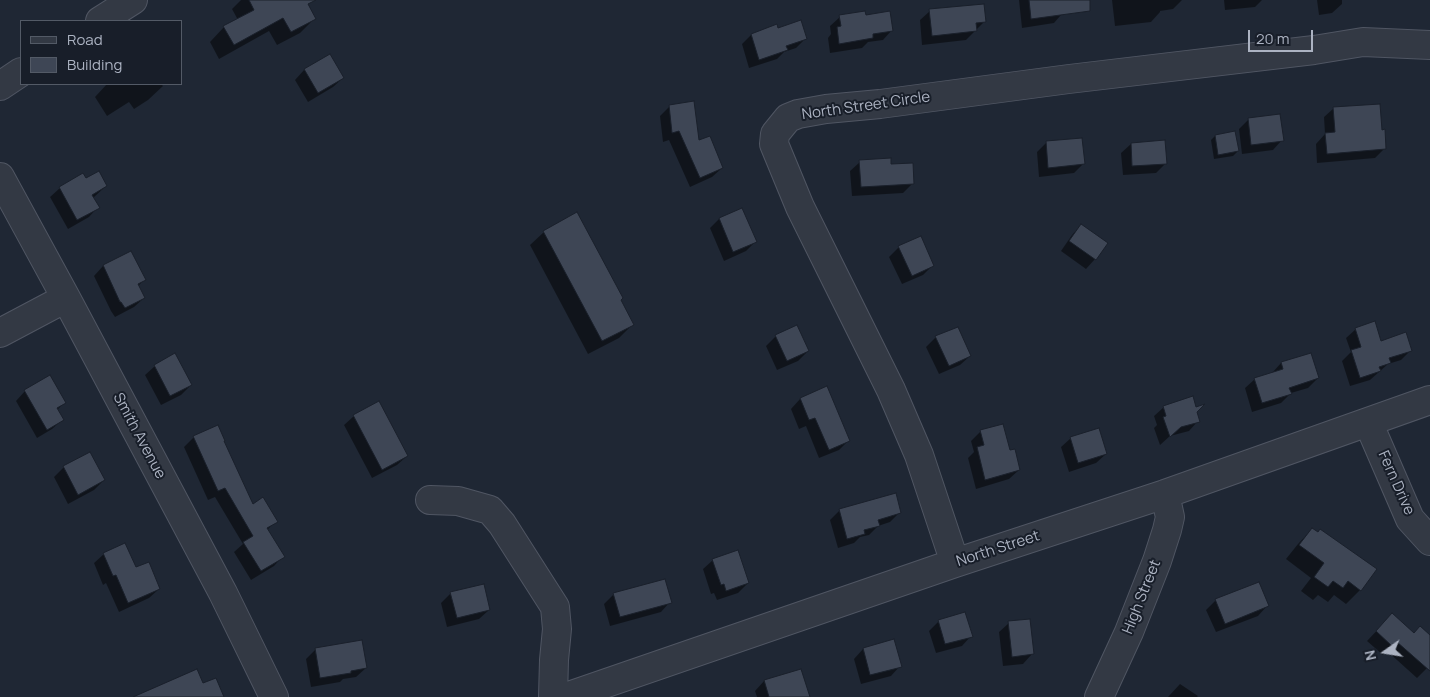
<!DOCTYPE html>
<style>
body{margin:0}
#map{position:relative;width:1430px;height:697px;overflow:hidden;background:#1f2734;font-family:Manrope,sans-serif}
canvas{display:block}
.legend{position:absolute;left:20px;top:20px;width:162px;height:65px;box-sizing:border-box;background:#181e29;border:1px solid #535a66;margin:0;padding:6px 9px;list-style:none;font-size:15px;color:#acb3c2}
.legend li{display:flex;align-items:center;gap:10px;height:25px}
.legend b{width:25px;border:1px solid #535a66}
.north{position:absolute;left:1360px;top:627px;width:50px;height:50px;-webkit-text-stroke:4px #181e29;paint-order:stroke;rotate:257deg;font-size:14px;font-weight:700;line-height:20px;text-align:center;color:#acb3c2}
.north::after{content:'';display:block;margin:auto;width:18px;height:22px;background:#acb3c2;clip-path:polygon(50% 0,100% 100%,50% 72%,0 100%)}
.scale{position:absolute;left:1248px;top:30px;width:65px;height:22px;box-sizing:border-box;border:2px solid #acb3c2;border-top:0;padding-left:6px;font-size:15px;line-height:18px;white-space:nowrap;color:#acb3c2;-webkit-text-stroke:4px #181e29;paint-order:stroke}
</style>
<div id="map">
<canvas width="1430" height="697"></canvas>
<ul class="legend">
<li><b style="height:6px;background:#333944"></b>Road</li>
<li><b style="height:14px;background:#3e4655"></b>Building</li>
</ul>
<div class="north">N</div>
<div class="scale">20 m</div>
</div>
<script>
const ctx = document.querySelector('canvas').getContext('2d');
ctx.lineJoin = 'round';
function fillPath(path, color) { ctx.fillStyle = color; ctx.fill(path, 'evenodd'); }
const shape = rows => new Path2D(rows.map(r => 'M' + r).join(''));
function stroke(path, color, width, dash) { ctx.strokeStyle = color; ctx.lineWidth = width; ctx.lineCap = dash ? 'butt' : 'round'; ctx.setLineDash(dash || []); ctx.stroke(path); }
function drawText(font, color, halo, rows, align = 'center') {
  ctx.font = font + ' Manrope,sans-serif'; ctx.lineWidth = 4; ctx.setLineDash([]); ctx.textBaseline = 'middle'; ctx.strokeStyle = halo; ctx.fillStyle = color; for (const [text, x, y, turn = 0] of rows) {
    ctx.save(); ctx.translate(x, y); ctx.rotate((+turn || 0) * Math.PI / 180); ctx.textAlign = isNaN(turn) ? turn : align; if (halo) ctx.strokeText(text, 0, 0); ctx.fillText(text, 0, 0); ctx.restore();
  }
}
const shadow = shape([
 [241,0,304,0,315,18,300,33,277,45,269,31,219,59,210,42,224,27,238,20,232,9],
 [1019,0,1074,0,1054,23,1022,28],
 [1112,0,1182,0,1173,9,1160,11,1160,12,1151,22,1115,26],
 [1224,0,1262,0,1255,7,1225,10],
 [1317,0,1342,0,1342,4,1332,13,1319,15],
 [930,11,984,22,966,40,922,45,920,20],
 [840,17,865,17,892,30,883,40,868,42,862,48,830,53,828,38,831,34,830,26],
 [777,30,806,38,796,48,784,52,777,59,749,68,742,44,751,35],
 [329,55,343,78,333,87,308,102,295,80,304,70],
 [107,84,161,84,163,86,148,100,134,109,129,102,107,116,95,97],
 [670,106,698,142,722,168,712,177,690,187,669,140,663,142,660,116],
 [1334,108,1381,131,1385,148,1375,158,1317,163,1316,144,1325,134,1324,117],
 [1248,120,1282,140,1273,150,1242,154,1239,129],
 [1215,136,1238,151,1233,156,1214,159,1211,140],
 [1047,142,1083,164,1074,173,1039,177,1037,152],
 [1131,144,1166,163,1156,173,1123,175,1121,153],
 [860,162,913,183,903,193,852,196,850,171],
 [85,180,106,186,93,198,98,207,89,217,68,229,50,197,60,188],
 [719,219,755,242,746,251,724,261,710,228],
 [1081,225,1095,259,1086,269,1061,251,1072,235],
 [544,232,633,324,619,338,588,354,530,245],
 [899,247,933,265,923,275,902,284,889,257],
 [131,253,144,280,138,286,144,298,134,307,115,317,111,311,94,276,103,266],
 [1356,329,1380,342,1411,350,1401,360,1388,364,1370,380,1350,386,1342,361,1351,352,1346,338],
 [776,336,808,351,798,361,777,370,766,346],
 [936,337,970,356,960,365,939,374,926,347],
 [1310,354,1318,378,1308,388,1291,393,1281,403,1252,412,1245,388,1255,379,1272,373,1281,363],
 [155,366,191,385,181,395,161,405,145,375],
 [826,388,849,440,839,450,819,458,806,426,799,429,791,409,800,399],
 [25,391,64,403,57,410,62,420,52,429,37,438,16,401],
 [1164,407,1196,412,1198,421,1189,431,1170,436,1160,445,1154,428,1157,425,1154,416],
 [354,416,407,456,397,465,372,478,344,425],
 [217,426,252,506,276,521,267,530,283,556,274,566,251,580,234,552,243,544,215,497,208,500,184,447,194,437],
 [981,431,1009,452,1019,470,1009,479,976,489,968,458,974,452,971,441],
 [1071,438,1106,454,1096,463,1069,472,1061,447],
 [89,453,104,480,94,490,68,504,54,477,64,467],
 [840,510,900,512,890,522,878,526,869,535,860,537,854,543,838,548,830,520],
 [1312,529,1360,590,1346,604,1334,595,1328,602,1318,595,1313,600,1301,591,1311,578,1286,559,1298,544],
 [104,554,136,569,159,589,149,598,119,612,106,583,103,585,94,563],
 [713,560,748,583,738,593,717,600,714,593,711,594,703,569],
 [451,593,489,610,479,619,447,627,441,603],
 [614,594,670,602,661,612,610,626,604,604],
 [1216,600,1267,606,1258,616,1216,632,1206,610],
 [939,621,971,636,962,646,936,653,929,631],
 [1009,623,1032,654,1023,664,1003,666,999,632],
 [1383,624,1414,634,1430,636,1430,665,1417,678,1387,651,1383,655,1367,641],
 [893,641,900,666,891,676,861,684,854,659,863,649],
 [316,649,366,668,356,677,343,679,340,682,311,687,306,659],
 [800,671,807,697,757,697,755,691,764,681],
 [1180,684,1198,696,1197,697,1168,697]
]);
const building = shape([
 [249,0,316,0,308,4,316,19,291,32,283,18,234,45,223,26,254,10,249,0],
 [1029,0,1090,0,1090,11,1031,19,1029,0],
 [984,4,986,22,976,23,977,31,932,36,929,9,984,4],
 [865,11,866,15,890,11,893,31,873,34,873,38,839,44,837,27,841,26,839,15,865,11],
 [801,20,807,39,786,46,788,50,759,60,751,34,777,24,778,28,801,20],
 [330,54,344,78,318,93,304,69,330,54],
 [694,101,699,140,710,136,723,168,700,178,679,131,672,133,669,105,694,101],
 [1380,104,1382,130,1385,129,1386,149,1327,154,1325,133,1335,132,1333,107,1380,104],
 [1280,114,1284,141,1251,145,1248,118,1280,114],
 [1235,131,1239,151,1218,155,1215,135,1235,131],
 [1082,138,1085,164,1048,168,1046,141,1082,138],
 [1165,140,1167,164,1132,166,1131,143,1165,140],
 [891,158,891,164,913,163,914,184,861,187,859,160,891,158],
 [99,171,107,186,92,195,100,208,77,220,59,187,83,173,86,178,99,171],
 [742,208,757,242,733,252,719,218,742,208],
 [577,212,623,298,621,300,634,325,602,341,543,231,577,212],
 [1081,224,1108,243,1096,260,1069,241,1081,224],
 [921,236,934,266,912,276,898,246,921,236],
 [131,251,146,280,138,284,145,298,125,308,121,302,120,302,103,265,131,251],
 [1375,321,1381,341,1406,332,1412,351,1389,358,1391,363,1379,367,1381,371,1360,378,1351,350,1361,347,1355,328,1375,321],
 [797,325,809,351,787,361,775,335,797,325],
 [958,327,971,356,949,366,935,336,958,327],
 [175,353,192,385,170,396,154,365,175,353],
 [1311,353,1319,378,1289,388,1292,394,1262,403,1254,378,1283,369,1281,362,1311,353],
 [50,375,66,403,57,408,64,420,47,430,24,390,50,375],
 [827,386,850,441,829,450,815,418,809,420,800,398,827,386],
 [1193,396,1196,407,1205,404,1197,412,1200,422,1181,427,1170,437,1163,417,1166,416,1163,406,1193,396],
 [379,401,408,456,382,470,353,415,379,401],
 [1003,424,1010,450,1015,449,1020,470,985,480,977,447,984,445,980,430,1003,424],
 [218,425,225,441,224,441,253,504,263,497,278,522,267,528,285,557,261,571,243,542,253,536,225,488,218,491,193,436,218,425],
 [1099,428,1107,454,1078,463,1070,437,1099,428],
 [90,452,105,480,78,495,63,466,90,452],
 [896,493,901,513,878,520,880,526,864,530,865,534,847,539,839,509,896,493],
 [1312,528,1318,532,1320,529,1377,569,1361,591,1348,581,1343,588,1333,581,1328,587,1314,577,1324,563,1299,545,1312,528],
 [125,543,136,567,149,562,160,589,128,603,116,575,113,576,103,553,125,543],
 [738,550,749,583,726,591,724,584,721,585,712,559,738,550],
 [665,579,672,603,620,617,613,593,665,579],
 [1259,582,1269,606,1225,624,1215,599,1259,582],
 [484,584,490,610,457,618,450,592,484,584],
 [965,612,973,637,945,644,938,620,965,612],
 [1392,613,1414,633,1420,626,1430,635,1430,671,1397,642,1393,647,1376,631,1392,613],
 [1030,619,1034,654,1012,657,1008,621,1030,619],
 [894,639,902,667,870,675,863,648,894,639],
 [362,640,367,668,351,671,351,673,320,678,315,648,362,640],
 [197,669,203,683,216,678,224,697,133,697,197,669],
 [801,669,810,697,769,697,764,680,801,669]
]);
const minor = shape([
 [100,21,133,0],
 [0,86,21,72],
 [0,177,66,298,223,593,274,697],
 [0,333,66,298],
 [1368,422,1410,519,1430,541],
 [430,500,458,501,490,510,502,524,555,607,557,629,554,660,553,697],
 [955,563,919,455,891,390,800,207,774,144,775,134,788,118,798,114,826,109,880,104,1069,79,1314,50,1363,42,1430,45],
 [566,697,955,563,1165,494,1430,400],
 [1099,697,1129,632,1157,561,1167,530,1170,517,1165,494]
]);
const streetNames = [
 ["North Street Circle",866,106,-8],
 ["Smith Avenue",139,436,62],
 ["Fern Drive",1396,483,66],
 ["North Street",998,549,-18],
 ["High Street",1142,597,-68]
];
fillPath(shadow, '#0007');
fillPath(building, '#3e4655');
stroke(building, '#1a202b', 1);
stroke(minor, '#505663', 30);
stroke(minor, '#333944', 28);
drawText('15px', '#acb3c2', '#181e29', streetNames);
</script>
